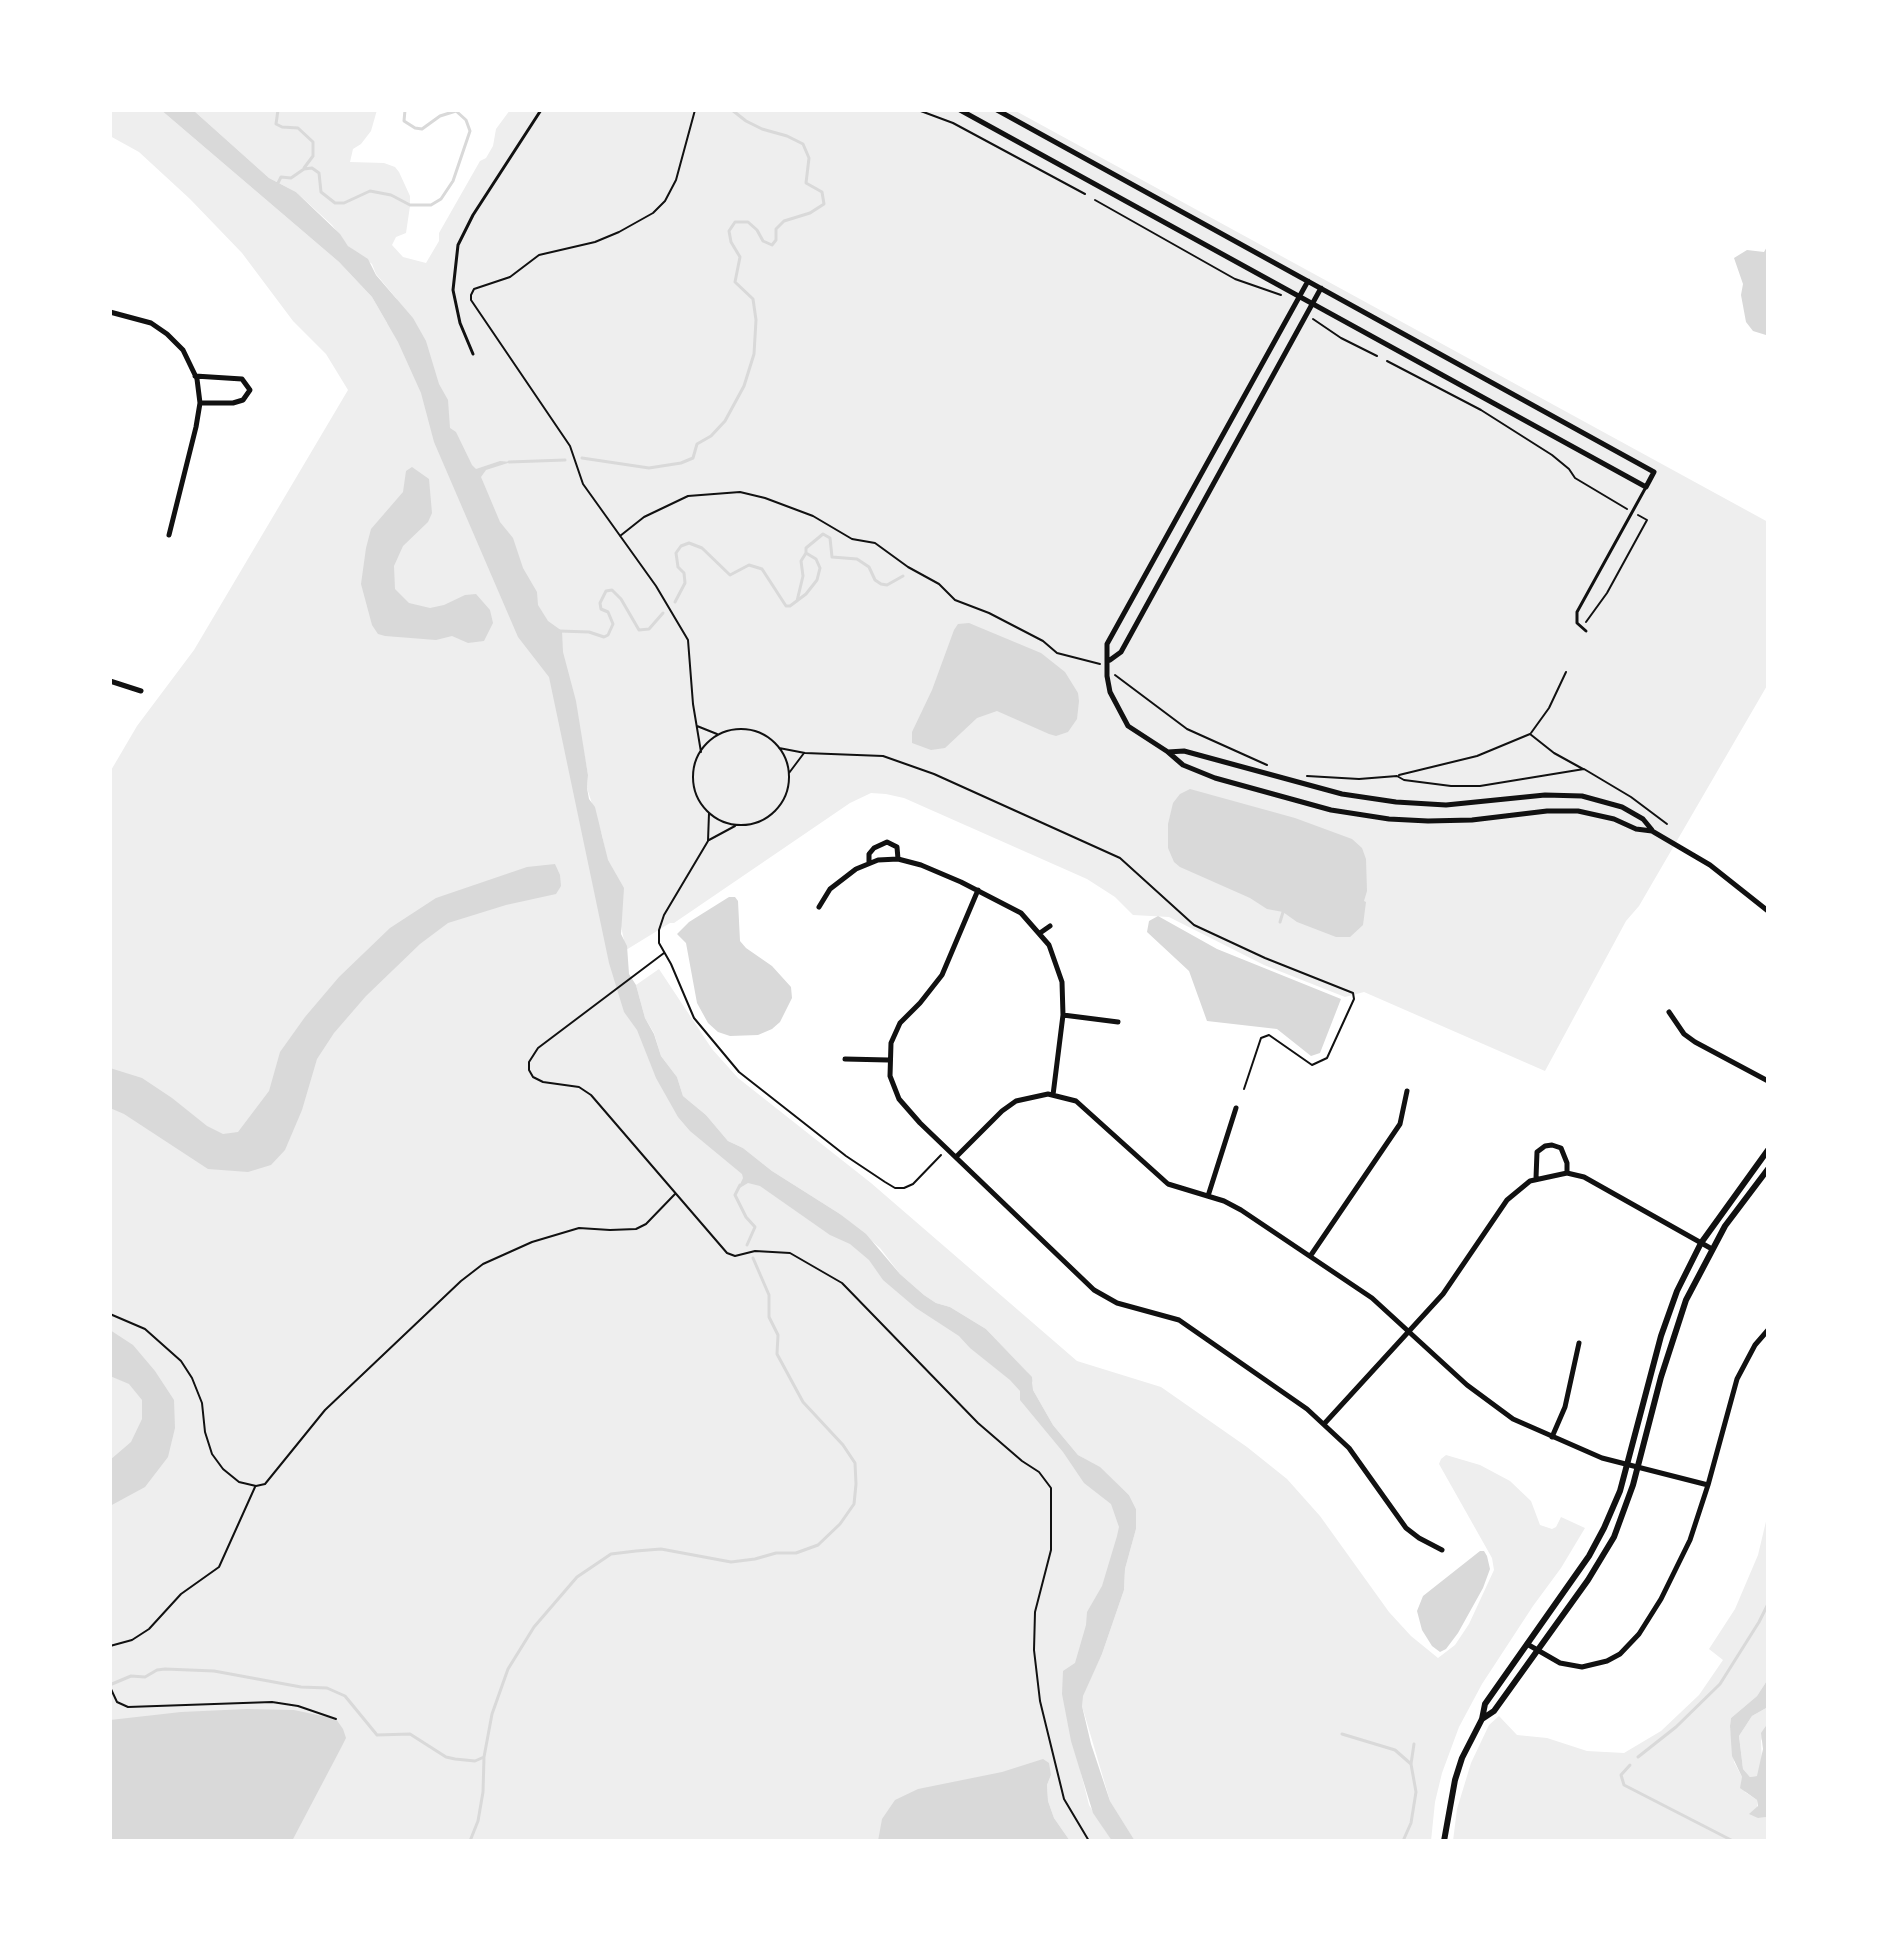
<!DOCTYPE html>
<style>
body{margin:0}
#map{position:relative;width:1878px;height:1951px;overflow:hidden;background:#fff;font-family:"Sofia Sans Condensed",sans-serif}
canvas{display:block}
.frame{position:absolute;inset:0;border:112px solid #fff;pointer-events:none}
</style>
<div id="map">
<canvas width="1878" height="1951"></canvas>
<div class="frame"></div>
</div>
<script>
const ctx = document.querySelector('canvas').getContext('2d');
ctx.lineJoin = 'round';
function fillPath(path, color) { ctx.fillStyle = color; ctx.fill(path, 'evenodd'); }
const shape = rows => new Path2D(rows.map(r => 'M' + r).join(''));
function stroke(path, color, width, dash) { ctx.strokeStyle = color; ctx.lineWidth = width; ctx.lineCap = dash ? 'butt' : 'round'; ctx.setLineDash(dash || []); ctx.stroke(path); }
const green = shape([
 [110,110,161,110,339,262,372,297,387,323,395,311,542,642,635,1008,680,1102,717,1136,1012,1367,1077,1461,1113,1486,1122,1525,1074,1675,1080,1769,1089,1805,1112,1841,1070,1841,1054,1818,1048,1801,1047,1785,1051,1775,887,1841,265,1841,110,1736,110,772,137,726,194,650,348,390,326,354,293,321,242,253,190,199,139,152,110,136],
 [193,110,377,110,371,131,361,144,353,149,350,162,384,163,395,167,399,172,410,196,410,206,406,233,396,237,392,245,403,257,426,263,439,241,439,233,480,161,486,158,493,146,496,129,510,110,1014,110,1768,522,1768,684,1639,906,1626,921,1545,1071,1364,992,1345,997,1264,965,1169,917,1133,915,1115,897,1087,879,904,798,886,794,871,793,850,803,674,923,670,923,626,950,602,835,587,788,588,775,575,704,491,529,396,298,376,274,372,264,348,246,332,225,296,192,269,178],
 [659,969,712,1049,738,1078,871,1183,1077,1361,1161,1387,1247,1447,1287,1479,1320,1516,1389,1612,1411,1636,1438,1658,1455,1645,1469,1624,1494,1570,1492,1558,1439,1464,1441,1459,1446,1455,1480,1465,1510,1481,1531,1501,1540,1525,1552,1529,1556,1527,1561,1517,1585,1528,1561,1568,1533,1606,1482,1684,1459,1727,1442,1773,1435,1802,1431,1841,1135,1841,1110,1801,1082,1706,1082,1696,1102,1654,1124,1590,1125,1569,1136,1529,1136,1509,1129,1495,1100,1468,1078,1455,1053,1425,1033,1390,1033,1383,1027,1372,986,1329,950,1307,936,1303,924,1295,900,1274,880,1248,840,1214,772,1171,743,1148,728,1141,706,1115,683,1096,677,1077,661,1056,654,1033,645,1018,636,985],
 [1768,1513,1768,1679,1757,1696,1731,1718,1730,1726,1734,1762,1742,1777,1745,1792,1757,1800,1758,1818,1768,1817,1768,1841,1453,1841,1457,1809,1471,1763,1489,1725,1499,1716,1517,1735,1547,1738,1587,1751,1624,1753,1661,1731,1699,1695,1723,1660,1709,1649,1735,1609,1758,1555],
 [1768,1707,1768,1723,1761,1741,1762,1761,1758,1776,1750,1777,1743,1769,1739,1736,1752,1716]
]);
const water = shape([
 [161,110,193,110,269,178,296,192,340,234,348,246,368,259,376,275,413,318,426,341,439,384,448,400,450,428,456,432,472,465,476,469,500,461,511,462,486,470,481,477,500,522,513,538,523,568,537,592,538,605,548,621,562,631,563,652,576,701,588,775,587,788,589,799,595,807,608,860,624,888,621,934,627,946,629,974,636,985,645,1018,654,1034,661,1056,677,1077,683,1096,706,1115,728,1141,743,1148,772,1171,840,1214,866,1234,900,1274,924,1295,936,1303,950,1307,986,1329,1032,1377,1033,1390,1053,1425,1078,1455,1100,1467,1129,1495,1136,1509,1136,1529,1125,1569,1124,1590,1102,1654,1083,1696,1082,1706,1091,1744,1110,1801,1135,1841,1112,1841,1093,1813,1071,1741,1062,1694,1063,1671,1075,1663,1086,1625,1087,1612,1102,1586,1117,1536,1119,1527,1111,1504,1084,1483,1063,1452,1020,1400,1020,1391,1010,1380,970,1348,959,1336,916,1308,883,1280,869,1260,850,1244,830,1235,760,1186,748,1183,738,1189,743,1178,742,1174,690,1131,678,1117,656,1078,637,1030,624,1012,609,963,549,677,518,637,434,442,421,393,398,342,372,297,339,262],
 [1768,245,1768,334,1766,335,1753,331,1746,322,1741,295,1743,284,1734,258,1747,250,1764,252],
 [412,467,429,479,432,513,428,522,403,546,394,566,395,589,409,603,430,608,444,605,465,595,476,594,490,610,493,623,484,641,468,643,452,636,436,640,385,636,378,634,372,625,361,584,366,548,371,529,403,492,406,471],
 [969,623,1041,653,1065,672,1078,693,1079,701,1077,719,1068,732,1056,736,1049,734,997,711,977,718,945,748,931,750,912,743,912,732,932,690,954,630,958,624],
 [1190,789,1295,818,1352,839,1362,848,1366,859,1367,891,1364,901,1366,902,1363,925,1350,937,1336,937,1297,922,1283,912,1267,909,1250,898,1180,867,1174,862,1168,848,1168,824,1173,803,1180,794],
 [555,864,560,875,561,886,556,894,506,905,448,923,420,944,366,996,334,1033,317,1059,302,1110,285,1150,271,1165,248,1172,208,1169,124,1114,110,1108,110,1068,142,1078,172,1098,207,1126,223,1134,238,1132,269,1091,280,1052,305,1017,339,977,390,928,436,898,527,867],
 [729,897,735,897,738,901,740,941,746,948,772,966,791,987,792,998,780,1022,772,1029,758,1035,730,1036,718,1032,708,1023,697,1003,686,943,677,934,689,922],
 [1158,916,1217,949,1341,999,1320,1053,1311,1056,1277,1029,1207,1021,1189,971,1147,932,1149,921],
 [110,1330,133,1345,155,1371,174,1400,175,1428,168,1457,145,1487,110,1506,110,1460,131,1442,142,1419,142,1400,129,1384,110,1376],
 [1480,1551,1484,1551,1487,1556,1490,1569,1483,1588,1458,1633,1446,1649,1440,1652,1432,1646,1422,1630,1417,1611,1423,1596],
 [1768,1679,1768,1707,1752,1716,1739,1736,1743,1769,1750,1777,1757,1776,1763,1749,1761,1733,1768,1723,1768,1817,1758,1818,1749,1814,1758,1806,1757,1800,1740,1788,1742,1777,1732,1756,1730,1726,1731,1718,1757,1696],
 [247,1709,294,1710,336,1719,343,1729,346,1738,342,1746,292,1841,110,1841,110,1720,181,1712],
 [1043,1759,1049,1763,1051,1775,1047,1785,1048,1801,1054,1818,1070,1841,878,1841,882,1819,895,1800,918,1789,1002,1772]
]);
const stream = shape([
 [278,110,276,124,282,127,298,128,313,142,313,156,304,168],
 [278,183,281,177,291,178,304,169,312,168,319,173,321,192,335,203,344,203,370,191,391,195,410,205,431,205,441,199,453,181,470,131,466,120,456,111,440,116,422,129,415,128,404,121,405,110],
 [582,458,649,468,681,463,693,458,697,444,711,436,725,421,744,386,754,354,756,320,753,299,735,282,740,257,731,242,729,231,735,222,748,222,757,230,763,241,772,245,776,240,776,229,784,221,810,213,824,204,822,192,806,183,809,158,803,144,787,136,762,129,746,121,732,110],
 [509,462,565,460],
 [797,601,803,576,801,561,806,553],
 [675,602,685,583,684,573,678,567,676,553,681,546,689,543,702,548,730,575,749,565,762,569,786,606,790,606,806,594,817,580,820,568,816,559,806,553,806,548,823,534,830,538,832,557,857,559,869,567,875,580,881,584,887,585,903,576],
 [559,631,589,632,604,637,608,635,613,624,608,612,601,609,600,603,606,591,612,590,621,599,639,630,649,629,663,613],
 [1280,922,1283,912],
 [740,1185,735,1195,746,1217,755,1227,747,1245],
 [112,1684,131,1676,145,1677,157,1670,165,1669,214,1671,301,1687,327,1688,345,1696,377,1735,410,1734,446,1757,455,1759,475,1761,484,1757],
 [1342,1734,1395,1750,1411,1764,1416,1792,1411,1823,1403,1841],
 [1638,1757,1676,1727,1720,1684,1759,1622,1768,1604],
 [1411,1764,1414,1744],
 [1630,1765,1621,1775,1624,1785,1733,1841],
 [470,1841,478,1821,483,1792,484,1757,492,1714,508,1669,534,1627,577,1577,611,1554,636,1551,661,1549,731,1562,755,1559,776,1553,796,1553,818,1545,840,1524,854,1504,856,1484,855,1463,843,1445,803,1402,777,1354,778,1335,769,1317,769,1295,753,1258]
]);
const path = shape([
 [695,110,676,180,665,201,653,213,619,232,595,242,539,255,510,277,474,289,471,295,471,300,570,446,583,484,656,586,688,640,693,704,701,752],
 [918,110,953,123,1085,194],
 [1095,200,1235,279,1281,295],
 [1313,319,1341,338,1377,356],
 [1387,361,1481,410,1552,455,1569,469,1575,478,1627,509],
 [620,536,644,517,688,496,740,492,765,498,813,516,852,539,875,543,908,567,939,584,955,600,989,613,1043,641,1057,653,1100,664],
 [1586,622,1607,593,1647,520,1638,515],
 [1115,675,1187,729,1267,765],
 [697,726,717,734],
 '693 777a48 48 0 1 1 96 0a48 48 0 1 1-96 0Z',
 [1531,733,1549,708,1566,672],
 [779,748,805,753,883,756,934,774,1120,858,1194,925,1265,958,1353,993,1354,999,1327,1058,1312,1065,1269,1035,1261,1038,1244,1089],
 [789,773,804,753],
 [1399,775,1477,756,1530,734,1554,753,1583,769],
 [1307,776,1359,779,1397,776,1404,780,1451,786,1480,786,1584,769,1631,797,1667,824],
 [709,813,708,841,664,915,659,930,659,943,671,964,694,1018,739,1072,846,1156,885,1182,895,1188,904,1188,913,1184,941,1155],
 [709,840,735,826],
 [664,953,538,1048,529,1062,529,1070,533,1077,543,1082,579,1087,591,1095,727,1253,735,1256,755,1251,790,1253,842,1283,978,1423,1022,1461,1039,1472,1051,1488,1051,1550,1035,1612,1034,1650,1040,1701,1064,1799,1089,1841],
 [110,1314,145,1329,181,1361,192,1378,202,1403,205,1432,212,1454,223,1469,239,1482,256,1486,265,1484,325,1410,461,1281,483,1264,532,1242,579,1228,610,1230,636,1229,646,1224,675,1194],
 [110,1646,132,1640,149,1629,181,1594,219,1567,255,1487],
 [110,1687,117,1702,128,1707,272,1702,298,1706,336,1719]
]);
const service = shape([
 [473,354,460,323,453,290,458,245,473,215,541,110],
 [1586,631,1577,623,1577,612,1646,487]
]);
const minor = shape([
 [960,110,1646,487,1654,472,997,110],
 [1308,281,1107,644,1107,676,1110,692,1128,726,1168,752,1183,765,1215,778,1331,810,1389,819,1428,821,1472,820,1547,811,1578,811,1614,819,1636,829,1652,831,1710,865,1768,911],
 [110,312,151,323,167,334,183,350,197,379,200,403,196,427,169,535],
 [195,376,242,379,250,390,243,400,233,403,200,403],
 [1110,660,1121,652,1321,288],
 [110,681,141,691],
 [1168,752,1184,751,1342,794,1396,802,1446,805,1545,795,1582,796,1622,807,1643,819,1652,830],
 [869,863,869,854,874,848,887,842,897,847,898,859],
 [978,890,942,975,920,1003,900,1023,891,1043,890,1076,899,1099,920,1123,1094,1290,1117,1303,1179,1320,1307,1409,1349,1448,1406,1528,1419,1538,1442,1550],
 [819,907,830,889,856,869,878,860,898,859,921,865,961,882,1021,913,1049,945,1062,982,1063,1015,1053,1095],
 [1040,933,1050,926],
 [1669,1012,1684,1034,1695,1042,1768,1081],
 [1063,1015,1118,1022],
 [845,1059,888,1060],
 [956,1157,1002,1111,1016,1101,1048,1094,1076,1101,1168,1184,1224,1201,1241,1210,1372,1298,1467,1385,1513,1419,1602,1458,1708,1485],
 [1536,1178,1537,1152,1545,1146,1552,1145,1561,1148,1567,1163,1567,1173],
 [1208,1196,1236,1108],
 [1311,1255,1400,1124,1407,1091],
 [1324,1424,1443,1294,1507,1200,1530,1181,1567,1173,1584,1177,1712,1249],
 [1552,1437,1565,1407,1579,1343],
 [1527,1644,1560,1663,1582,1667,1607,1661,1620,1654,1639,1634,1661,1599,1690,1540,1708,1485,1737,1379,1755,1345,1768,1330]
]);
const tertiary = shape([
 [1482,1719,1494,1711,1588,1580,1614,1537,1633,1485,1661,1377,1686,1300,1725,1226,1768,1169],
 [1444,1841,1455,1780,1462,1758,1482,1719,1485,1704,1589,1556,1604,1528,1620,1491,1661,1336,1677,1291,1701,1243,1768,1150]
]);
fillPath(green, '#eee');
fillPath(water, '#d9d9d9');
stroke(stream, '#d9d9d9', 3);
stroke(path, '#111', 2);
stroke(service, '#111', 3);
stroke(minor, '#111', 5);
stroke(tertiary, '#111', 6);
</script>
